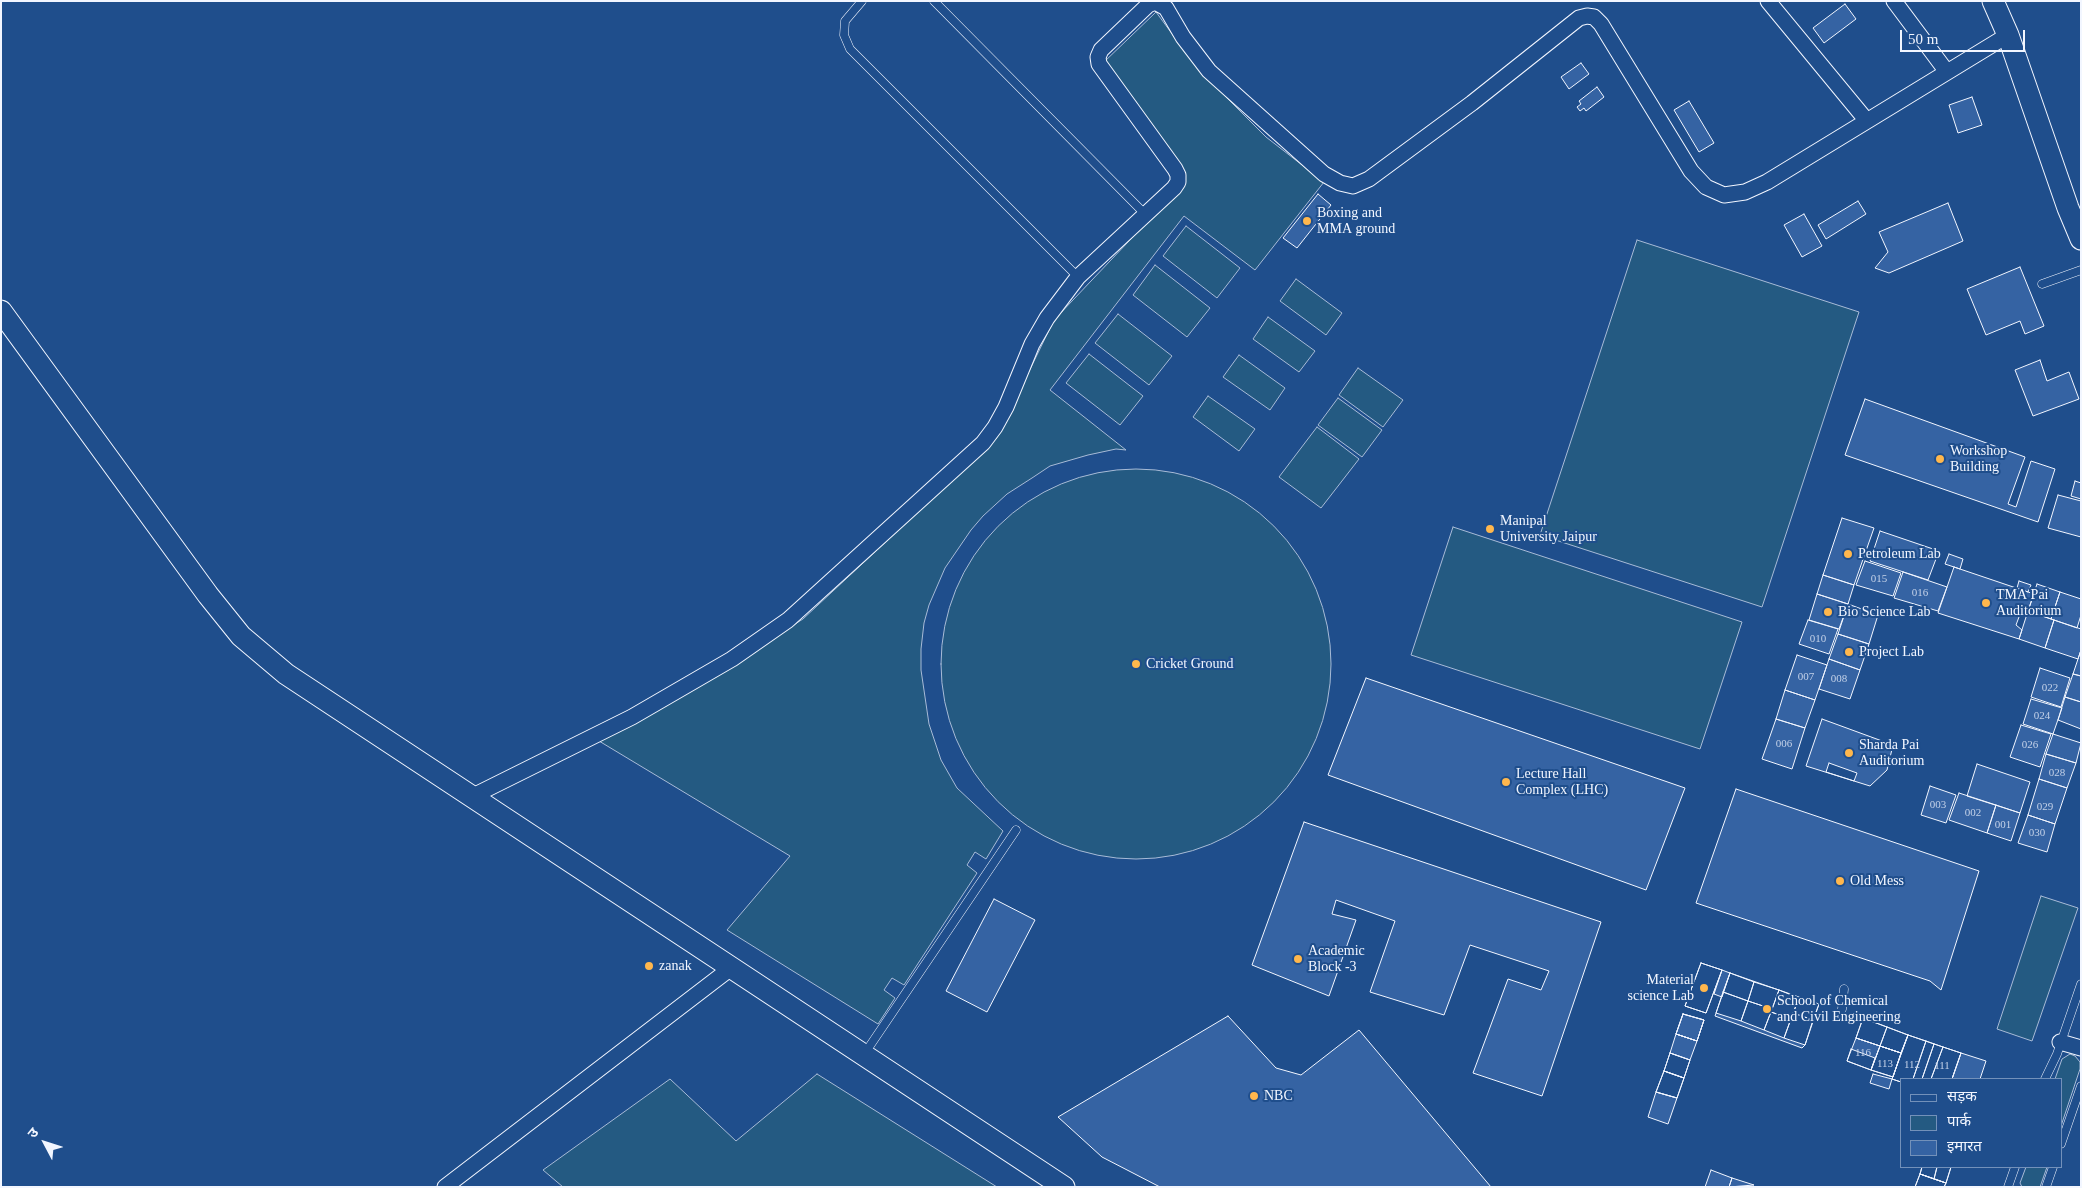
<!DOCTYPE html>
<meta charset="utf-8">
<style>
body{margin:0}
#map{position:relative;width:2082px;height:1188px;overflow:hidden;background:#1f4e8c;font-family:"Times New Roman","Noto Sans Devanagari",serif}
canvas{display:block}
.frame{position:absolute;inset:0;border:2px solid #f2f6ff;pointer-events:none}
.legend{position:absolute;left:1900px;top:1078px;width:162px;height:90px;box-sizing:border-box;background:#1f4e8c;border:1px solid #7391ba;margin:0;padding:6px 9px;list-style:none;font-size:15px;color:#f2f6ff}
.legend li{display:flex;align-items:center;gap:10px;height:25px}
.legend b{width:25px;border:1px solid #7391ba}
.north{position:absolute;left:20px;top:1118px;width:50px;height:50px;-webkit-text-stroke:4px #1f4e8c;paint-order:stroke;rotate:310deg;font-size:14px;font-weight:700;line-height:20px;text-align:center;color:#f2f6ff}
.north::after{content:'';display:block;margin:auto;width:18px;height:22px;background:#f2f6ff;clip-path:polygon(50% 0,100% 100%,50% 72%,0 100%)}
.scale{position:absolute;left:1900px;top:30px;width:125px;height:22px;box-sizing:border-box;border:2px solid #f2f6ff;border-top:0;padding-left:6px;font-size:15px;line-height:18px;white-space:nowrap;color:#f2f6ff;-webkit-text-stroke:4px #1f4e8c;paint-order:stroke}
</style>
<div id="map">
<canvas width="2082" height="1188"></canvas>
<div class="frame"></div>
<ul class="legend">
<li><b style="height:6px;background:#1f4e8c"></b>सड़क</li>
<li><b style="height:14px;background:#245a82"></b>पार्क</li>
<li><b style="height:14px;background:#3563a3"></b>इमारत</li>
</ul>
<div class="north">उ</div>
<div class="scale">50 m</div>
</div>
<script>
const ctx = document.querySelector('canvas').getContext('2d');
ctx.lineJoin = 'round';
function fillPath(path, color) { ctx.fillStyle = color; ctx.fill(path, 'evenodd'); }
const shape = rows => new Path2D(rows.map(r => 'M' + r).join(''));
function stroke(path, color, width, dash) { ctx.strokeStyle = color; ctx.lineWidth = width; ctx.lineCap = dash ? 'butt' : 'round'; ctx.setLineDash(dash || []); ctx.stroke(path); }
function drawText(font, color, halo, rows, align = 'center') {
  ctx.font = font + ' "Times New Roman",serif'; ctx.lineWidth = 4; ctx.setLineDash([]); ctx.textBaseline = 'middle'; ctx.strokeStyle = halo; ctx.fillStyle = color; for (const [text, x, y, turn = 0] of rows) {
    ctx.save(); ctx.translate(x, y); ctx.rotate((+turn || 0) * Math.PI / 180); ctx.textAlign = isNaN(turn) ? turn : align; if (halo) ctx.strokeText(text, 0, 0); ctx.fillText(text, 0, 0); ctx.restore();
  }
}
const green = shape([
 [1156,12,1198,69,1266,137,1324,182,1255,270,1184,216,1050,390,1126,450,1116,449,1088,455,1050,466,1032,478,1007,494,983,516,971,530,945,568,929,605,924,623,921,649,921,670,929,724,941,760,957,788,1003,831,986,859,975,852,967,865,977,873,904,985,892,978,884,990,895,998,878,1024,727,930,790,856,599,741,699,684,803,619,996,439,1054,320,1185,182,1103,63,1156,12],
 [1186,226,1240,268,1217,298,1163,256,1186,226],
 [1637,240,1859,312,1762,607,1540,535,1637,240],
 [1155,265,1210,308,1187,337,1133,295,1155,265],
 [1296,279,1342,313,1326,335,1280,301,1296,279],
 [1118,314,1172,356,1149,385,1095,343,1118,314],
 [1268,317,1315,351,1299,372,1253,339,1268,317],
 [1089,354,1143,396,1120,425,1066,383,1089,354],
 [1239,355,1285,388,1270,410,1223,377,1239,355],
 [1358,368,1403,400,1383,427,1339,395,1358,368],
 [1208,396,1255,429,1239,451,1193,417,1208,396],
 [1338,398,1382,430,1362,457,1318,425,1338,398],
 [1317,427,1359,459,1321,508,1279,477,1317,427],
 '941 664a195 195 0 1 1 390 0a195 195 0 1 1-390 0Z',
 [1453,527,1742,622,1700,749,1411,655,1453,527],
 [2041,896,2078,908,2032,1041,1997,1029,2041,896],
 [2070,1054,2075,1056,2080,1062,2080,1069,2061,1126,2061,1079,2055,1079,2062,1059,2070,1054],
 [817,1074,997,1187,563,1187,543,1170,670,1079,736,1141,817,1074],
 [2026,1167,2047,1167,2040,1187,2022,1187,2020,1183,2026,1167]
]);
const building = shape([
 [1845,4,1856,19,1824,43,1813,28,1845,4],
 [1581,63,1589,74,1569,89,1561,77,1581,63],
 [1597,87,1604,97,1586,111,1584,108,1580,111,1577,107,1581,104,1579,101,1597,87],
 [1972,97,1982,125,1958,133,1949,105,1972,97],
 [1689,101,1714,143,1699,152,1674,110,1689,101],
 [1318,194,1331,205,1297,248,1283,238,1318,194],
 [1858,201,1866,214,1826,239,1818,225,1858,201],
 [1948,203,1963,241,1889,273,1875,268,1888,252,1879,232,1948,203],
 [1804,214,1822,246,1802,257,1784,225,1804,214],
 [2020,267,2044,326,2025,334,2020,321,1986,335,1967,289,2020,267],
 [2040,360,2047,381,2069,372,2079,399,2033,416,2015,370,2040,360],
 [1865,399,2025,457,2008,504,2016,507,2031,461,2055,469,2038,522,1845,455,1865,399],
 [2075,481,2081,483,2081,499,2071,496,2075,481],
 [2058,495,2081,501,2081,537,2048,528,2058,495],
 [1842,518,1874,528,1854,585,1823,575,1842,518],
 [1880,531,1939,551,1928,580,1870,561,1880,531],
 [1949,554,1963,559,1960,569,1945,564,1949,554],
 [1865,561,1901,573,1893,596,1856,585,1865,561],
 [1954,567,2034,594,2028,611,2020,614,2019,617,2016,625,2022,630,2019,639,1938,613,1954,567],
 [1903,572,1947,587,1938,611,1894,598,1903,572],
 [1823,575,1854,585,1848,604,1817,594,1823,575],
 [2019,581,2031,585,2028,592,2017,588,2019,581],
 [2037,584,2060,592,2051,619,2028,611,2037,584],
 [2060,592,2081,599,2081,615,2077,628,2051,619,2060,592],
 [1817,594,1848,604,1839,629,1809,620,1817,594],
 [1848,604,1878,615,1869,644,1838,634,1848,604],
 [2028,611,2054,620,2045,648,2019,639,2028,611],
 [1808,620,1838,629,1829,654,1799,644,1808,620],
 [2054,620,2081,629,2081,650,2078,659,2045,648,2054,620],
 [1838,634,1869,644,1860,670,1829,659,1838,634],
 [2081,650,2081,676,2073,674,2081,650],
 [1797,655,1827,665,1815,700,1785,690,1797,655],
 [1829,659,1860,670,1850,699,1819,689,1829,659],
 [2040,668,2070,678,2061,707,2031,697,2040,668],
 [2073,674,2081,676,2081,702,2065,697,2073,674],
 [1366,678,1685,788,1646,890,1328,775,1366,678],
 [1785,690,1815,700,1805,728,1776,719,1785,690],
 [2065,697,2081,702,2081,729,2058,720,2065,697],
 [2031,699,2062,708,2053,734,2023,724,2031,699],
 [1776,719,1805,728,1792,769,1762,759,1776,719],
 [1822,719,1893,745,1887,770,1870,786,1806,766,1822,719],
 [2021,725,2051,734,2040,767,2010,757,2021,725],
 [2053,734,2081,743,2076,763,2046,754,2053,734],
 [2046,754,2076,763,2067,788,2039,779,2046,754],
 [1829,763,1857,773,1854,781,1826,772,1829,763],
 [1977,764,2030,782,2020,813,1967,796,1977,764],
 [2039,779,2067,788,2055,824,2028,815,2039,779],
 [1930,786,1956,795,1946,823,1921,815,1930,786],
 [1736,789,1979,871,1941,990,1930,981,1696,903,1736,789],
 [1959,793,1996,805,1987,833,1949,820,1959,793],
 [1996,805,2020,813,2011,841,1987,833,1996,805],
 [2028,815,2055,824,2047,852,2018,843,2028,815],
 [1304,822,1601,922,1542,1096,1473,1073,1508,979,1541,990,1549,971,1470,945,1444,1015,1370,992,1395,921,1336,900,1332,914,1356,920,1329,996,1252,965,1304,822],
 [994,899,1035,920,987,1012,946,991,994,899],
 [1701,963,1722,970,1706,1013,1685,1006,1701,963],
 [1701,963,1722,970,1706,1013,1685,1006,1701,963],
 [1722,970,1730,973,1722,997,1714,994,1722,970],
 [1730,973,1819,1004,1805,1045,1802,1048,1715,1016,1730,973],
 [1730,973,1754,982,1748,1001,1723,992,1730,973],
 [1754,982,1779,990,1772,1009,1748,1001,1754,982],
 [1779,990,1799,998,1791,1019,1771,1012,1779,990],
 [1723,992,1748,1001,1741,1021,1716,1013,1723,992],
 [1799,998,1819,1004,1813,1020,1793,1013,1799,998],
 [1748,1001,1772,1009,1764,1030,1741,1021,1748,1001],
 [1771,1012,1791,1019,1784,1038,1764,1030,1771,1012],
 [1793,1013,1813,1020,1805,1045,1784,1038,1793,1013],
 [1683,1014,1704,1020,1697,1041,1676,1034,1683,1014],
 [1683,1014,1704,1020,1697,1041,1676,1034,1683,1014],
 [1683,1014,1704,1020,1697,1041,1676,1034,1683,1014],
 [1228,1016,1276,1068,1301,1075,1359,1030,1491,1187,1160,1187,1102,1157,1058,1117,1228,1016],
 [1863,1018,1887,1027,1880,1046,1856,1038,1863,1018],
 [1863,1018,1908,1035,1901,1053,1856,1038,1863,1018],
 [1887,1027,1908,1035,1901,1053,1880,1046,1887,1027],
 [1676,1034,1697,1041,1690,1060,1670,1053,1676,1034],
 [1908,1035,1934,1044,1922,1079,1901,1079,1901,1082,1892,1079,1908,1035],
 [1908,1035,1926,1041,1913,1079,1901,1079,1901,1082,1892,1079,1908,1035],
 [1856,1038,1880,1046,1871,1070,1847,1061,1856,1038],
 [1926,1041,1943,1047,1931,1079,1913,1079,1926,1041],
 [1934,1044,1961,1053,1952,1079,1922,1079,1934,1044],
 [1880,1046,1901,1053,1893,1077,1871,1070,1880,1046],
 [1880,1046,1901,1053,1893,1077,1871,1070,1880,1046],
 [1943,1047,1961,1053,1952,1079,1931,1079,1943,1047],
 [1851,1049,1875,1058,1871,1070,1847,1061,1851,1049],
 [1670,1053,1690,1060,1684,1078,1664,1071,1670,1053],
 [1670,1053,1690,1060,1684,1078,1664,1071,1670,1053],
 [1961,1053,1986,1061,1980,1079,1952,1079,1961,1053],
 [1664,1071,1684,1078,1677,1098,1656,1092,1664,1071],
 [1664,1071,1684,1078,1677,1098,1656,1092,1664,1071],
 [1873,1074,1892,1079,1889,1089,1870,1083,1873,1074],
 [1656,1092,1677,1098,1668,1124,1648,1117,1656,1092],
 [1922,1167,1951,1167,1946,1183,1920,1174,1922,1167],
 [1922,1167,1937,1167,1934,1179,1920,1174,1922,1167],
 [1937,1167,1951,1167,1946,1183,1934,1179,1937,1167],
 [1711,1170,1732,1178,1729,1187,1705,1187,1711,1170],
 [1920,1174,1946,1183,1944,1187,1915,1187,1920,1174],
 [1920,1174,1946,1183,1944,1187,1915,1187,1920,1174],
 [1732,1178,1754,1185,1729,1187,1732,1178]
]);
const lane = shape([
 [862,1,845,21,844,35,850,49,1078,277],
 [934,1,1145,214],
 [2042,284,2081,270],
 [1842,1009,1844,989],
 [865,1053,1016,830],
 [2045,1079,2057,1054,2081,984],
 [2061,1144,2081,1086],
 [2008,1187,2015,1167],
 [2046,1187,2053,1167]
]);
const street = shape([
 [1768,1,1867,121],
 [1894,1,1947,72],
 [471,797,632,717,732,659,788,620,983,443,995,427,1006,407,1032,344,1047,318,1078,277,1174,188,1178,182,1178,175,1175,169,1099,64,1098,57,1101,50,1148,5,1155,2,1166,8,1183,37,1209,71,1324,174,1340,183,1353,186,1369,179,1472,103,1579,18,1587,16,1594,17,1601,24,1691,171,1706,187,1724,195,1745,192,1767,182,2008,35],
 [2060,1042,2081,1048],
 [445,1187,731,968]
]);
const secondary = shape([
 [1993,1,2008,35,2068,208,2081,239],
 [1,311,208,595,241,636,286,674,1064,1187]
]);
const markers = [
 [1307,221,5,"#ffb74d"],
 [1940,459,5,"#ffb74d"],
 [1490,529,5,"#ffb74d"],
 [1848,554,5,"#ffb74d"],
 [1986,603,5,"#ffb74d"],
 [1828,612,5,"#ffb74d"],
 [1849,652,5,"#ffb74d"],
 [1136,664,5,"#ffb74d"],
 [1849,753,5,"#ffb74d"],
 [1506,782,5,"#ffb74d"],
 [1840,881,5,"#ffb74d"],
 [1298,959,5,"#ffb74d"],
 [649,966,5,"#ffb74d"],
 [1704,988,5,"#ffb74d"],
 [1767,1009,5,"#ffb74d"],
 [1254,1096,5,"#ffb74d"]
];
const numberNames = [
 ["015",1879,579],
 ["016",1920,593],
 ["010",1818,639],
 ["007",1806,677],
 ["008",1839,679],
 ["022",2050,688],
 ["024",2042,716],
 ["006",1784,744],
 ["026",2030,745],
 ["028",2057,773],
 ["003",1938,805],
 ["029",2045,807],
 ["002",1973,813],
 ["001",2003,825],
 ["030",2037,833],
 ["116",1863,1053],
 ["113",1885,1064],
 ["112",1912,1065],
 ["111",1942,1066]
];
const poiNames = [
 ["Boxing and",1317,213],
 ["MMA ground",1317,229],
 ["Workshop",1950,451],
 ["Building",1950,467],
 ["Manipal",1500,521],
 ["University Jaipur",1500,537],
 ["Petroleum Lab",1858,554],
 ["TMA Pai",1996,595],
 ["Auditorium",1996,611],
 ["Bio Science Lab",1838,612],
 ["Project Lab",1859,652],
 ["Cricket Ground",1146,664],
 ["Sharda Pai",1859,745],
 ["Auditorium",1859,761],
 ["Lecture Hall",1516,774],
 ["Complex (LHC)",1516,790],
 ["Old Mess",1850,881],
 ["Academic",1308,951],
 ["Block -3",1308,967],
 ["zanak",659,966],
 ["Material",1694,980,"right"],
 ["science Lab",1694,996,"right"],
 ["School of Chemical",1777,1001],
 ["and Civil Engineering",1777,1017],
 ["NBC",1264,1096]
];
fillPath(green, '#245a82');
stroke(green, '#a8bbd7', 1);
fillPath(building, '#3563a3');
stroke(building, '#f2f6ff', 1);
stroke(lane, '#f2f6ff', 9);
stroke(street, '#f2f6ff', 17);
stroke(secondary, '#f2f6ff', 23);
stroke(lane, '#1f4e8c', 8);
stroke(street, '#1f4e8c', 15);
stroke(secondary, '#1f4e8c', 21);
for (const [x, y, r, color] of markers) { const dot = new Path2D(); dot.arc(x, y, r, 0, 2 * Math.PI); ctx.fillStyle = color; ctx.fill(dot); stroke(dot, '#1f4e8c', 2); }
drawText('11px', '#c3d1e8', null, numberNames);
drawText('14px', '#f2f6ff', '#1f4e8c', poiNames, 'left');
</script>
